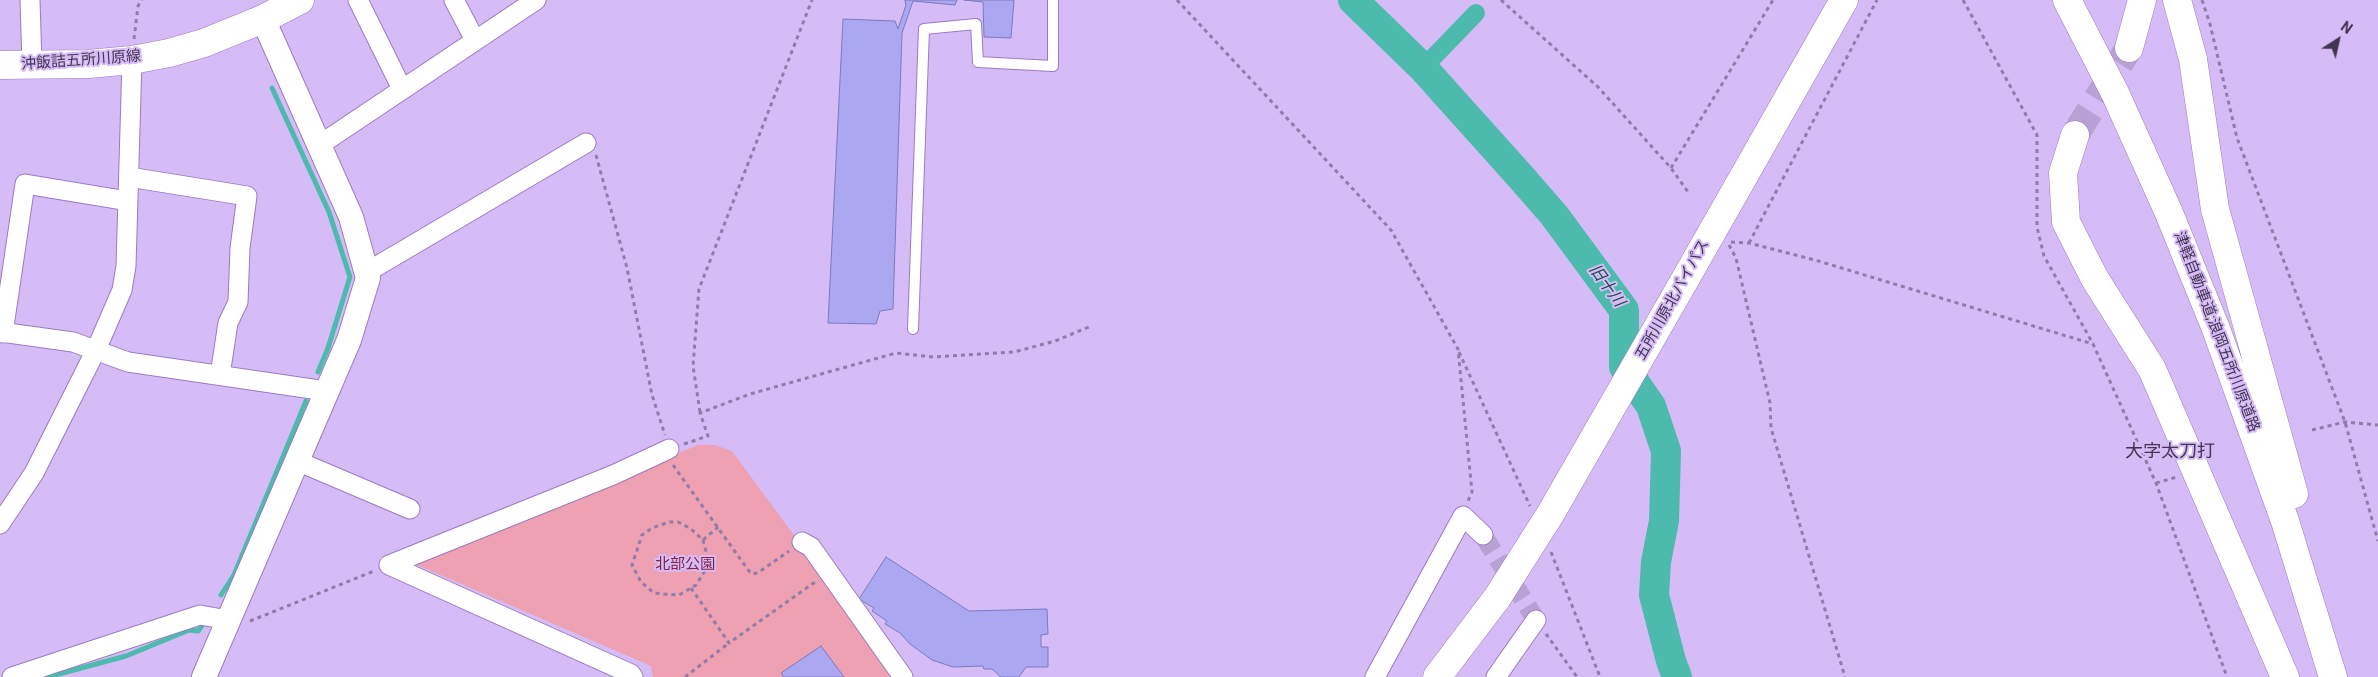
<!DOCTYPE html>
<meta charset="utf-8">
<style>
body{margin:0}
#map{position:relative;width:2378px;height:677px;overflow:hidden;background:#d6bcf6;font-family:Roboto,sans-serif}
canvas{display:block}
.north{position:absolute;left:2313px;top:15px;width:50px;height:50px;-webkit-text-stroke:4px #d6bcf6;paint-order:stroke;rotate:35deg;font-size:14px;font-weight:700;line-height:20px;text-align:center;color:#423551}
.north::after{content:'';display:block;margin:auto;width:18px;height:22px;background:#423551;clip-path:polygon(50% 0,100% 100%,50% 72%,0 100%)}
</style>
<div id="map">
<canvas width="2378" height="677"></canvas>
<div class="north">N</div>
</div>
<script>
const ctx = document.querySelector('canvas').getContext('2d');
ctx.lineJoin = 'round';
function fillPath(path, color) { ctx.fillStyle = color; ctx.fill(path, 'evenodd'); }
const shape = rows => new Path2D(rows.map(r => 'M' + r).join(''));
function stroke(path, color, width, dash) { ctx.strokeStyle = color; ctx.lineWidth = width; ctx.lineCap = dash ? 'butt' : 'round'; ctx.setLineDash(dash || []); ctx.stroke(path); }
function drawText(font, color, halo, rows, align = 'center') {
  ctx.font = font + ' Roboto,"Noto Sans JP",sans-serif'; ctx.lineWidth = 4; ctx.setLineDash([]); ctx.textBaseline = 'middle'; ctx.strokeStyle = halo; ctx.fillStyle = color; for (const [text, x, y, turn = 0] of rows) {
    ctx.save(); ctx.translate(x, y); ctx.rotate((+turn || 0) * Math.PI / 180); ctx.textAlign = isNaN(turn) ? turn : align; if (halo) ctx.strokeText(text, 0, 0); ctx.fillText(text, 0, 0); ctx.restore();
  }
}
const green = shape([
 [698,445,715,445,732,451,898,677,653,677,651,666,415,564]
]);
const stream = shape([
 [272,88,329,212,350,277,328,348,318,372],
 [221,595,234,575,306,401],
 [48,677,126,656,189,630,198,631,206,620]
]);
const canal = shape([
 [1423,68,1476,13]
]);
const river = shape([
 [1353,0,1423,68,1520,176,1554,215,1624,310,1624,367,1651,406,1666,451,1664,521,1656,562,1654,595,1671,661,1677,677]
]);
const building = shape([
 [905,0,957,0,955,5,913,1,902,33,893,309,880,311,876,324,828,323,843,19,895,21,898,29,906,5,905,0],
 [964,0,1014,0,1011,38,984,37,983,2,964,0],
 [886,557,969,611,1047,609,1048,634,1041,635,1041,647,1048,647,1048,667,1026,667,1019,677,1001,677,992,669,984,669,983,666,953,667,932,660,910,644,900,633,885,624,887,621,872,611,874,608,859,599,886,557],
 [821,646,844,677,784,677,781,673,821,646]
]);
const minorTunnel = shape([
 [1483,535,1536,620]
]);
const motorwayTunnel = shape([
 [2075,135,2129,48]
]);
const path = shape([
 [1177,0,1391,230,1458,349,1472,492,1468,501],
 [1501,0,1598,87,1671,168,1688,192],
 [1963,0,2037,135,2037,227,2044,256,2093,344,2156,483,2227,677],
 [2202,0,2210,24,2237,138,2345,422,2378,541],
 [134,39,138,6,142,0],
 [596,155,627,268,652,395,665,435],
 [1671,168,1773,0],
 [1731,242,1749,243,1815,260,2093,344],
 [1749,243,1877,0],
 [1729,245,1736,258,1770,403,1771,428,1845,677],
 [1459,352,1530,506],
 [700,412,693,366,699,289,812,0],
 [2312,430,2345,422,2378,425],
 [684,444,708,436,700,413,750,394,896,353,934,357,1014,352,1055,341,1089,327],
 [673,465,749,571,753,574,759,572,789,551],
 [2156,483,2177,477],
 [703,540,708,559,706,569,696,585,679,595,664,594,654,593,641,582,632,565,642,535,652,528,669,522,678,522,690,528,703,540,718,527],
 [1551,552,1600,677],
 [691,588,729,643,815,582],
 [250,621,374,571],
 [1546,634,1577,677],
 [685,677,729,643]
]);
const service = shape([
 [913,329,924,29,976,24,978,62,1053,66,1053,0]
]);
const minor = shape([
 [30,0,32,65],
 [358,0,402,89],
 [454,0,475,40],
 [318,146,536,0],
 [129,177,247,196,240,248,238,302,228,323,220,375],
 [367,272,586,143],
 [0,332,73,342,128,362,326,391],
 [3,333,25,184,128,201],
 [297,461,410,509],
 [0,524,34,473,96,350,122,290,126,266,132,60],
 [802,542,811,547,903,677],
 [389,565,613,475,669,449],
 [389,565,631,674,633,677],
 [12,677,200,615,228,620],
 [1375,677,1463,516,1483,535],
 [1496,677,1536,620]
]);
const tertiary = shape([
 [204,677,349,340,368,278,351,217,263,19]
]);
const secondary = shape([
 [0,65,88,64,132,60,169,53,204,43,263,19,300,0]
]);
const trunk = shape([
 [1683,283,1844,0],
 [1437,677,1497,598]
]);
const motorway = shape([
 [2067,0,2115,93,2169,213,2216,329,2285,521,2333,677],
 [2177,0,2193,59,2215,209,2294,494],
 [2129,48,2142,0],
 [2075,135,2063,173,2066,222,2095,279,2152,369,2285,677]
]);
const trunkBridge = shape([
 [1497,598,1551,513,1683,283]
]);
const streetNames = [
 ["沖飯詰五所川原線",81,61,-4],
 ["五所川原北バイパス",1673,300,-61],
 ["津軽自動車道;浪岡五所川原道路",2216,332,69]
];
const parkNames = [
 ["北部公園",685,565]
];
const waterNames = [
 ["旧十川",1606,286,54]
];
const quarterNames = [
 ["大字太刀打",2170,452]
];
fillPath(green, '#eda1b2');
stroke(stream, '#4dbaae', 5);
stroke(canal, '#4dbaae', 18);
stroke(river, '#4dbaae', 30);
fillPath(building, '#aba8f1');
stroke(building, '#7c79be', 1);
stroke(minorTunnel, '#b8a1d5', 19, [19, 9]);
stroke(motorwayTunnel, '#b8a1d5', 28, [28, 14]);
stroke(service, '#9b7bbf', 12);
stroke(minor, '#9b7bbf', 21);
stroke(tertiary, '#9b7bbf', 26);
stroke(secondary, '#9b7bbf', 29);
stroke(trunk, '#9b7bbf', 29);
stroke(motorway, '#9b7bbf', 29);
stroke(path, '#907ca8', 3, [4, 4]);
stroke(service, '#fff', 10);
stroke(minor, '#fff', 19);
stroke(tertiary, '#fff', 24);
stroke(secondary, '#fff', 28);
stroke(trunk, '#fff', 28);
stroke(motorway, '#fff', 28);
stroke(trunkBridge, '#9b7bbf', 29, []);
stroke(trunkBridge, '#fff', 28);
drawText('15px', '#423551', '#d6bcf6', streetNames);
drawText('15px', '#832443', '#d6bcf6', parkNames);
drawText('italic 16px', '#194a44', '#d6bcf6', waterNames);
drawText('18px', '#423551', '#d6bcf6', quarterNames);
</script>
